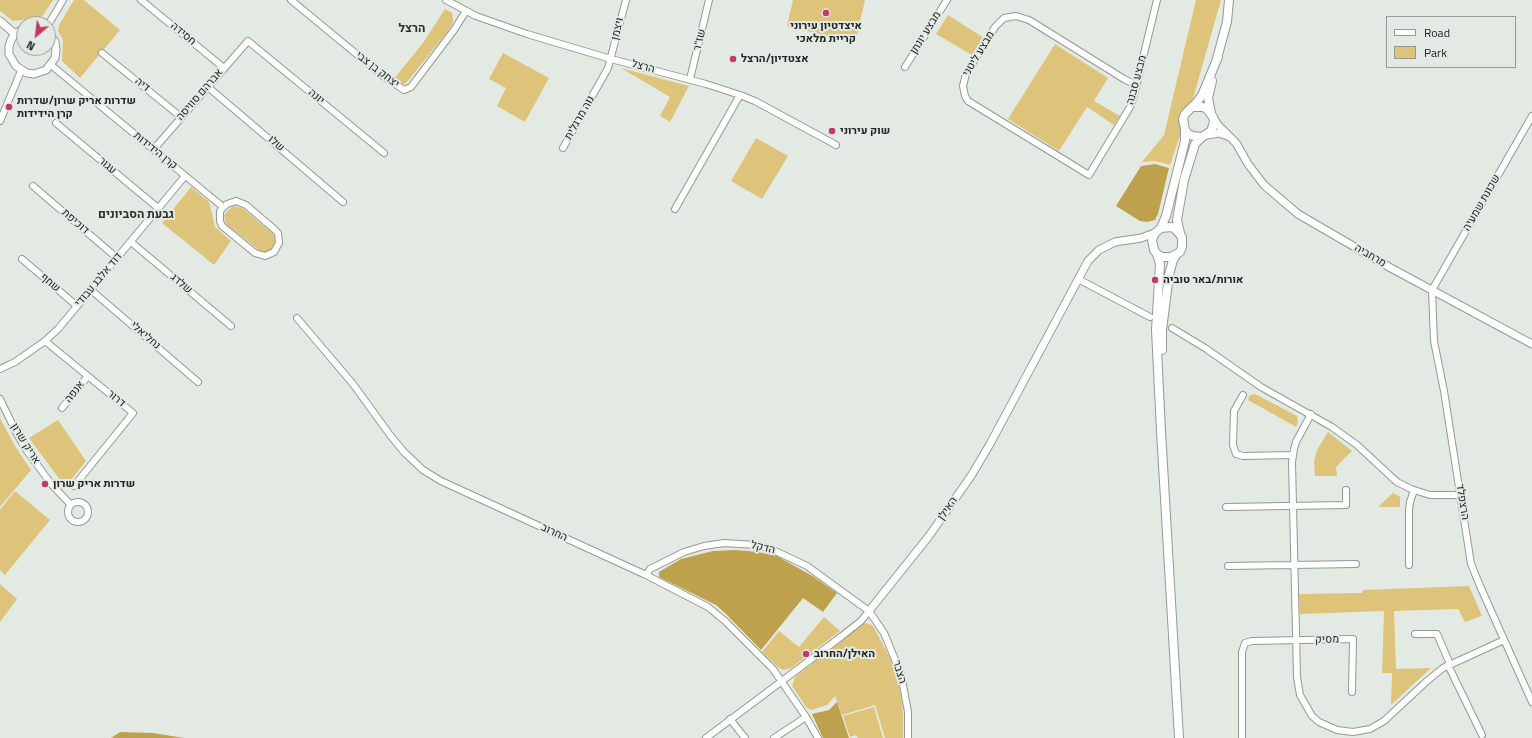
<!DOCTYPE html>
<meta charset="utf-8">
<style>
body{margin:0}
#map{position:relative;width:1532px;height:738px;overflow:hidden;background:#e3eae4;font-family:"Titillium Web",sans-serif}
canvas{display:block}
.legend{position:absolute;left:1386px;top:16px;width:130px;height:52px;box-sizing:border-box;background:#e3eae4;border:1px solid #969b97;margin:0;padding:5px 7px;list-style:none;font-size:12px;color:#232523}
.legend li{display:flex;align-items:center;gap:8px;height:20px}
.legend b{width:20px;border:1px solid #969b97}
.north{position:absolute;left:16px;top:16px;width:40px;height:40px;box-sizing:border-box;background:#e3eae4;border:1px solid #969b97;border-radius:50%;rotate:208deg;font-size:11px;font-weight:700;line-height:16px;text-align:center;color:#232523}
.north::after{content:'';display:block;margin:auto;width:14px;height:18px;background:#c53765;clip-path:polygon(50% 0,100% 100%,50% 72%,0 100%)}
</style>
<div id="map">
<canvas width="1532" height="738"></canvas>
<ul class="legend">
<li><b style="height:5px;background:#fff"></b>Road</li>
<li><b style="height:11px;background:#dec47a"></b>Park</li>
</ul>
<div class="north">N</div>
</div>
<script>
const ctx = document.querySelector('canvas').getContext('2d');
ctx.lineJoin = 'round';
function fillPath(path, color) { ctx.fillStyle = color; ctx.fill(path, 'evenodd'); }
const shape = rows => new Path2D(rows.map(r => 'M' + r).join(''));
function stroke(path, color, width, dash) { ctx.strokeStyle = color; ctx.lineWidth = width; ctx.lineCap = dash ? 'butt' : 'round'; ctx.setLineDash(dash || []); ctx.stroke(path); }
function drawText(font, color, halo, rows, align = 'center') {
  ctx.font = font + ' "Titillium Web",Heebo,sans-serif'; ctx.lineWidth = 4; ctx.setLineDash([]); ctx.textBaseline = 'middle'; ctx.strokeStyle = halo; ctx.fillStyle = color; for (const [text, x, y, turn = 0] of rows) {
    ctx.save(); ctx.translate(x, y); ctx.rotate((+turn || 0) * Math.PI / 180); ctx.textAlign = isNaN(turn) ? turn : align; if (halo) ctx.strokeText(text, 0, 0); ctx.fillText(text, 0, 0); ctx.restore();
  }
}
const green = shape([
 [0,0,53,0,43,15,39,18,13,21,0,11],
 [74,0,84,0,120,30,80,78,62,61,63,40,58,31,59,25],
 [793,0,865,0,855,43,787,26],
 [1196,0,1221,0,1194,95,1170,165,1155,161,1142,162,1164,135],
 [445,9,452,13,453,18,453,22,448,31,407,82,404,84,400,84,393,80,423,43],
 [948,15,984,38,972,55,936,34],
 [1055,44,1108,78,1094,101,1120,116,1114,125,1087,107,1059,151,1008,119],
 [503,53,549,78,525,122,497,106,506,88,489,79],
 [621,68,689,86,670,122,660,116,670,97],
 [756,138,788,156,762,199,731,181],
 [191,187,208,201,210,205,215,227,231,241,214,265,162,223],
 [233,206,242,208,272,233,276,239,275,242,274,246,269,252,265,253,260,251,226,224,224,215],
 [1255,394,1297,416,1298,422,1296,427,1248,400,1250,395],
 [0,418,15,446,31,470,0,507],
 [58,420,86,461,70,481,61,481,29,438],
 [1328,432,1352,451,1336,467,1337,476,1315,476,1314,461,1317,450],
 [15,491,50,520,5,575,0,570,0,510],
 [1393,493,1400,497,1400,507,1378,507],
 [0,584,17,599,0,622],
 [1469,586,1482,616,1465,622,1458,609,1394,611,1396,669,1431,668,1391,705,1392,673,1382,673,1384,611,1300,614,1299,594,1362,593,1363,590],
 [824,617,840,631,791,668,783,670,779,668,762,652,779,631,799,647],
 [866,623,872,625,874,628,890,658,897,678,901,695,903,714,903,738,885,738,875,705,842,715,835,696,827,705,811,710,807,708,792,686,795,677,863,624],
 [874,707,883,738,858,738,856,735,850,737,843,716]
]);
const forest = shape([
 [1155,164,1169,168,1158,214,1155,220,1147,222,1140,221,1116,206,1141,166],
 [736,550,758,552,777,556,814,577,837,593,823,612,803,598,761,650,726,614,716,605,659,577,659,572,681,559,713,551],
 [837,702,849,738,823,738,812,714,829,710],
 [120,732,153,733,184,738,111,738]
]);
const minor = shape([
 [141,0,224,68],
 [291,0,383,76,404,90,411,87,454,30,466,11],
 [446,0,476,16,527,34,611,59,706,84,740,95,755,101,836,145],
 [48,25,63,0],
 [102,53,181,117],
 [51,65,223,207],
 [905,67,947,0],
 [690,79,709,0],
 [1136,85,1124,79,1029,20,1016,16,1004,18,995,27,966,74,963,86,965,96,968,101,1089,175,1130,107,1133,99,1157,0],
 [208,87,343,202],
 [1532,116,1432,290,1434,341,1444,391,1471,564,1480,586,1532,702],
 [0,121,21,71],
 [56,123,158,208],
 [563,148,608,68,626,0],
 [153,150,248,41,384,153],
 [33,186,117,258],
 [236,201,246,205,274,229,278,233,279,243,274,252,265,256,255,253,222,226,220,221,220,211,227,204,236,201],
 [675,209,740,95],
 [131,242,231,326],
 [22,259,77,306],
 [1078,279,1150,317],
 [91,290,198,382],
 [297,318,353,384,390,435,404,452,423,470,441,481,646,575,708,607,725,621,773,669,806,717,818,738],
 [1172,328,1205,348,1261,387,1332,427,1357,445,1397,482,1411,489,1430,495,1461,495],
 [45,341,133,413,74,486],
 [0,369,15,362,45,341,58,329,185,176],
 [1243,395,1234,411,1233,445,1236,454,1243,456,1293,455],
 [0,399,17,434,27,451,52,485,71,505],
 [62,408,88,376],
 [1311,414,1296,442,1294,449,1292,462,1297,677,1300,695,1312,716,1319,722,1337,730,1353,732,1370,729,1384,721,1427,681,1443,668,1504,640],
 '68 512a10 10 0 1 1 20 0a10 10 0 1 1-20 0Z',
 [1226,507,1346,505,1346,490],
 [1409,565,1409,510,1410,502,1414,490],
 [1228,566,1356,564],
 [646,575,650,569,684,552,704,546,724,543,756,545,769,548,807,566,869,611,884,633,901,674,908,712,908,738],
 [1415,634,1437,634,1450,664],
 [1448,665,1482,735],
 [730,719,745,738],
 [706,738,842,636,861,621,869,611],
 [774,738,806,717],
 [1242,738,1242,652,1245,643,1252,641,1353,639,1352,692]
]);
const tertiary = shape([
 [0,21,15,34],
 [24,28,15,34,11,40,9,47,9,54,16,66,27,73,34,74,46,70,55,58,56,50,55,42,48,33],
 [1213,117,1218,125,1236,143,1248,164,1264,185,1298,214,1389,267,1532,344],
 [1207,135,1219,133,1230,137],
 [869,611,929,536,971,476,990,444,1088,261,1099,250,1115,242,1141,238,1155,233]
]);
const secondary = shape([
 [1216,62,1227,22,1229,0],
 [1192,107,1203,107,1207,109,1213,117,1214,122,1211,131,1202,137,1193,136,1188,134,1185,130,1183,119,1185,114,1198,101,1203,93,1218,57],
 [1211,113,1208,98,1212,81],
 [1161,228,1172,227,1176,230,1182,237,1182,247,1180,252,1171,257,1162,257,1157,254,1154,250,1152,240,1155,233,1161,228,1166,216,1185,141,1185,130],
 [1180,233,1177,220,1184,180,1195,144,1202,137],
 [1157,254,1160,264,1156,330,1161,431,1179,738],
 [1162,350,1162,330,1169,275,1173,260,1176,255]
]);
const markers = [
 [826,13,4,"#c53765"],
 [733,59,4,"#c53765"],
 [9,107,4,"#c53765"],
 [832,131,4,"#c53765"],
 [1155,280,4,"#c53765"],
 [45,484,4,"#c53765"],
 [806,654,4,"#c53765"]
];
const poiNames = [
 ["איצדטיון עירוני",826,26,"center"],
 ["קריית מלאכי",826,39,"center"],
 ["אצטדיון/הרצל",741,59],
 ["שדרות אריק שרון/שדרות",17,101],
 ["קרן הידידות",17,114],
 ["שוק עירוני",840,131],
 ["אורות/באר טוביה",1163,280],
 ["שדרות אריק שרון",53,484],
 ["האילן/החרוב",814,654]
];
const streetNames = [
 ["ויצמן",618,29,-76],
 ["מבצע יונתן",926,33,-58],
 ["חסידה",183,34,40],
 ["שז\"ר",700,40,-76],
 ["מבצע ליטני",979,54,-59],
 ["הרצל",643,67,15],
 ["יצחק בן צבי",377,70,38],
 ["מבצע סבנה",1137,80,-75],
 ["דיה",142,85,39],
 ["אברהם סוויסה",200,95,-49],
 ["יונה",316,97,40],
 ["נוה מרגלית",580,118,-60],
 ["שלו",276,144,40],
 ["קרן הידידות",155,151,39],
 ["עגור",107,166,40],
 ["שכונת שמעיה",1482,203,-60],
 ["דוכיפת",75,222,41],
 ["מרחביה",1370,256,30],
 ["דוד אלבג עבודי",99,280,-50],
 ["שחף",50,283,40],
 ["שלדג",181,284,40],
 ["נחליאלי",145,336,41],
 ["אנפה",75,392,-51],
 ["דרור",116,399,39],
 ["אריק שרון",25,444,58],
 ["הרצפלד",1462,502,81],
 ["האילן",948,509,-55],
 ["החרוב",554,533,25],
 ["הדקל",763,548,13],
 ["מסיק",1327,640,-1],
 ["הצבר",899,672,73]
];
const neighbourhoodNames = [
 ["הרצל",412,29],
 ["גבעת הסביונים",136,215]
];
fillPath(green, '#dec47a');
fillPath(forest, '#bea14c');
stroke(minor, '#939993', 8);
stroke(tertiary, '#939993', 9);
stroke(secondary, '#939993', 10);
stroke(minor, '#fff', 6);
stroke(tertiary, '#fff', 7);
stroke(secondary, '#fff', 8);
for (const [x, y, r, color] of markers) { const dot = new Path2D(); dot.arc(x, y, r, 0, 2 * Math.PI); ctx.fillStyle = color; ctx.fill(dot); stroke(dot, '#e3eae4', 1.5); }
drawText('bold 11px', '#232523', '#e3eae4', poiNames, 'left');
drawText('11px', '#232523', '#e3eae4', streetNames);
drawText('bold 12px', '#2e332e', '#e3eae4', neighbourhoodNames);
</script>
